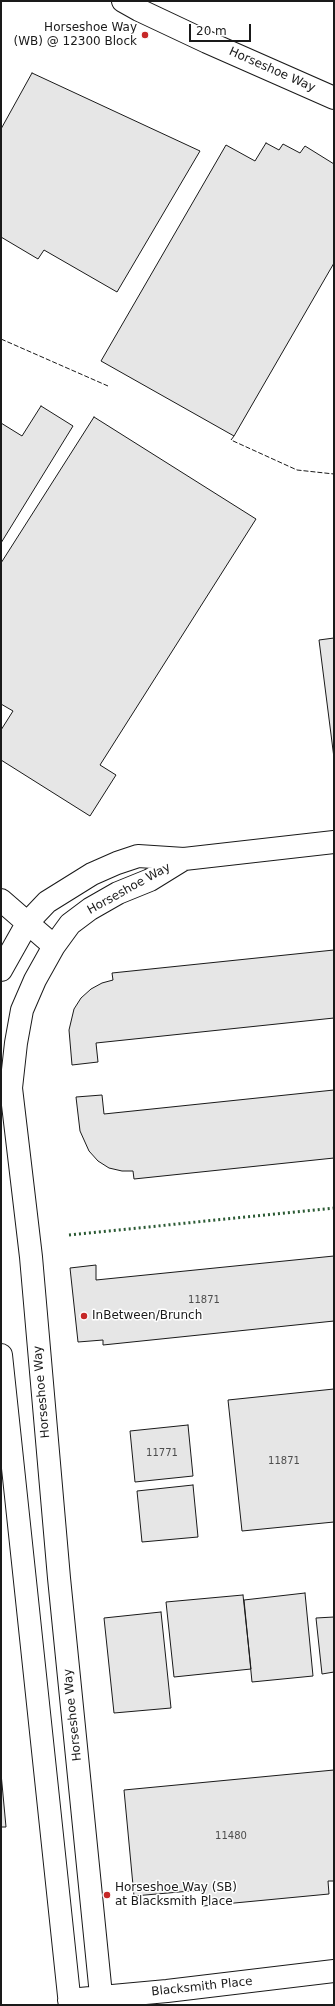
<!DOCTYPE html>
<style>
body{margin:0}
#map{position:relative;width:335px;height:2006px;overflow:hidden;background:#fff;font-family:"DejaVu Sans",sans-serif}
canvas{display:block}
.frame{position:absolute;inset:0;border:2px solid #1a1a1a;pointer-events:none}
.scale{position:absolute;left:189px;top:24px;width:62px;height:18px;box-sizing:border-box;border:2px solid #1a1a1a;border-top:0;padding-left:5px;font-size:12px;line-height:14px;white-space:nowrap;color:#1a1a1a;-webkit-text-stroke:3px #fff;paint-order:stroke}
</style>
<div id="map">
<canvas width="335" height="2006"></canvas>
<div class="frame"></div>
<div class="scale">20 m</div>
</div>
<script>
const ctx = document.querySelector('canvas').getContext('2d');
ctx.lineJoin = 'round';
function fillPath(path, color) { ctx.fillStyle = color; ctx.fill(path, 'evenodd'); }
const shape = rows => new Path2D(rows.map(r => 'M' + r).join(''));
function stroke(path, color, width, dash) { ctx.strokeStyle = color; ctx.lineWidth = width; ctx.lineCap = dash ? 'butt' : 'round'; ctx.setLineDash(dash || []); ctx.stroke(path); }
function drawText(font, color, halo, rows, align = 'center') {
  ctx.font = font + ' "DejaVu Sans",sans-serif'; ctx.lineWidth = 3; ctx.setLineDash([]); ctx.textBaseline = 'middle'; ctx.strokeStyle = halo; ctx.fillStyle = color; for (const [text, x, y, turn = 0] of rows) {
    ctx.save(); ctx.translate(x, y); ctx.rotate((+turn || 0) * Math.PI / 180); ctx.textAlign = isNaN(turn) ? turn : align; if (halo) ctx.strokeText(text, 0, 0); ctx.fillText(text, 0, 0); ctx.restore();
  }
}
const building = shape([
 [32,73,200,151,117,292,44,250,38,259,1,237,1,129,32,73],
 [266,143,279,150,283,144,300,153,305,146,334,164,334,263,234,436,101,361,226,145,255,161,266,143],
 [41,406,73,426,1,543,1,423,22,436,41,406],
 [94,417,256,519,100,765,116,775,90,816,1,760,1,730,13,711,1,704,1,563,94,417],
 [334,638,334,758,319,640,334,638],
 [334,950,334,1018,96,1043,98,1062,72,1065,69,1030,74,1009,81,998,91,989,102,983,113,980,112,973,334,950],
 [334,1090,334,1158,134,1179,133,1171,122,1171,109,1168,98,1161,89,1151,80,1131,76,1097,102,1095,104,1114,334,1090],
 [334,1256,334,1321,103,1345,103,1340,78,1342,70,1268,96,1265,96,1280,334,1256],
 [334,1389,334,1522,242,1531,228,1400,334,1389],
 [188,1425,193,1476,135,1482,130,1431,188,1425],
 [193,1485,198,1537,142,1542,137,1491,193,1485],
 [305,1593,313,1676,252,1682,244,1600,305,1593],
 [243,1595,251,1669,174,1677,166,1602,243,1595],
 [161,1612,171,1708,114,1713,104,1618,161,1612],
 [334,1617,334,1672,322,1674,316,1618,334,1617],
 [334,1770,334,1881,328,1881,329,1894,203,1906,202,1890,134,1896,124,1790,334,1770],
 [1,1773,6,1827,1,1827,1,1773]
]);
const minor = shape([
 [123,1,139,10,207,42,334,98],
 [1,900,54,946],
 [1,970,28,922,47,902,92,874,117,863,138,856,184,859,334,842],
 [1,1355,70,2005],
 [69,2000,167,1991,334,1971],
 [102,2005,59,1578,31,1257,11,1088,16,1043,22,1010,35,980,54,946,70,924,90,909,118,893,150,880,184,859]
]);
const hedge = shape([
 [69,1235,334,1208]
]);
const fence = shape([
 [1,339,108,386],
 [234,436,231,440,297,470,334,474]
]);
const markers = [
 [145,35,4,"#c62828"],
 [84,1316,4,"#c62828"],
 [107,1895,4,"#c62828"]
];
const numberNames = [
 ["11871",204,1300],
 ["11771",162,1453],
 ["11871",284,1461],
 ["11480",231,1836]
];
const poiNames = [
 ["Horseshoe Way",137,28,"right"],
 ["(WB) @ 12300 Block",137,42,"right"],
 ["InBetween/Brunch",92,1316],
 ["Horseshoe Way (SB)",115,1888],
 ["at Blacksmith Place",115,1902]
];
const streetNames = [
 ["Horseshoe Way",272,70,24],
 ["Horseshoe Way",129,889,-29],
 ["Horseshoe Way",42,1392,-95],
 ["Horseshoe Way",73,1715,-96],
 ["Blacksmith Place",202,1987,-6]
];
fillPath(building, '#e6e6e6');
stroke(building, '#1a1a1a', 1);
stroke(minor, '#1a1a1a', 24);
stroke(minor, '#fff', 22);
stroke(hedge, '#2b5a34', 3, [2, 3]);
stroke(fence, '#1a1a1a', 1, [5, 2]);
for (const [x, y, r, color] of markers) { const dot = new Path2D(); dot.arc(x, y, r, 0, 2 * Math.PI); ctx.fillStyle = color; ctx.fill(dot); stroke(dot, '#fff', 1.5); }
drawText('10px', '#4d4d4d', null, numberNames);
drawText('12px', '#1a1a1a', '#fff', poiNames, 'left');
drawText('12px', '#1a1a1a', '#fff', streetNames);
</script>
